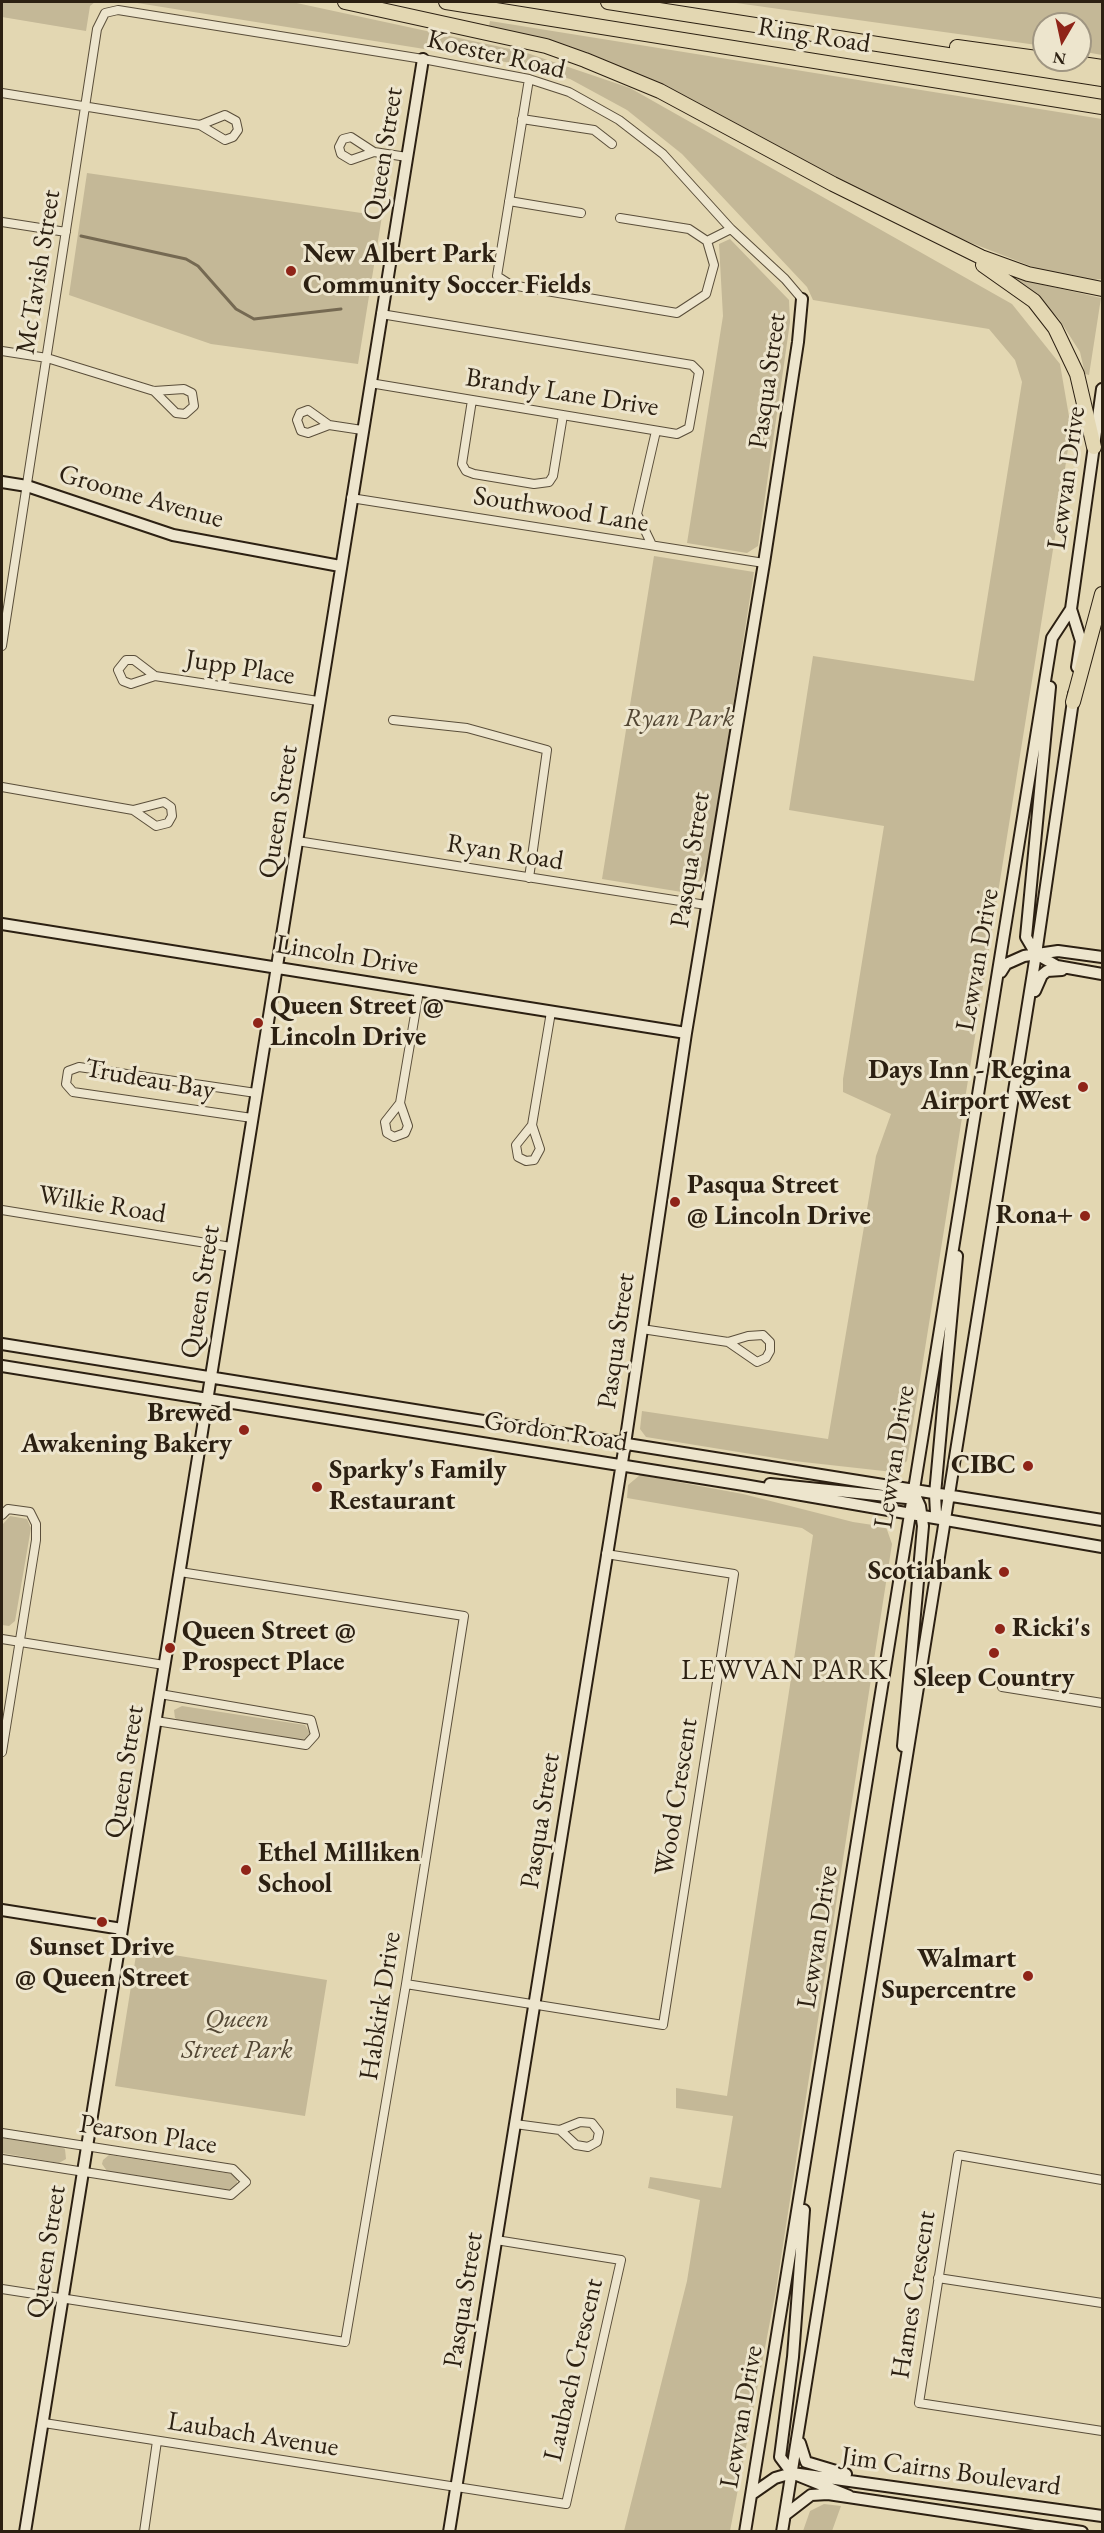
<!DOCTYPE html>
<style>
body{margin:0}
#map{position:relative;width:1104px;height:2533px;overflow:hidden;background:#e3d7b2;font-family:"EB Garamond",serif}
canvas{display:block}
.frame{position:absolute;inset:0;border:3px solid #2c2012;pointer-events:none}
.north{position:absolute;left:1032px;top:12px;width:60px;height:60px;box-sizing:border-box;background:#ede5cd;border:2px solid #a09682;border-radius:50%;rotate:189deg;font-size:16px;font-weight:700;line-height:24px;text-align:center;color:#2c2012}
.north::after{content:'';display:block;margin:auto;width:21px;height:27px;background:#8f2418;clip-path:polygon(50% 0,100% 100%,50% 72%,0 100%)}
</style>
<div id="map">
<canvas width="1104" height="2533"></canvas>
<div class="frame"></div>
<div class="north">N</div>
</div>
<script>
const ctx = document.querySelector('canvas').getContext('2d');
ctx.lineJoin = 'round';
function fillPath(path, color) { ctx.fillStyle = color; ctx.fill(path, 'evenodd'); }
const shape = rows => new Path2D(rows.map(r => 'M' + r).join(''));
function stroke(path, color, width, dash) { ctx.strokeStyle = color; ctx.lineWidth = width; ctx.lineCap = dash ? 'butt' : 'round'; ctx.setLineDash(dash || []); ctx.stroke(path); }
function drawText(font, color, halo, rows, align = 'center') {
  ctx.font = font + ' "EB Garamond",serif'; ctx.lineWidth = 6; ctx.setLineDash([]); ctx.textBaseline = 'middle'; ctx.strokeStyle = halo; ctx.fillStyle = color; for (const [text, x, y, turn = 0] of rows) {
    ctx.save(); ctx.translate(x, y); ctx.rotate((+turn || 0) * Math.PI / 180); ctx.textAlign = isNaN(turn) ? turn : align; if (halo) ctx.strokeText(text, 0, 0); ctx.fillText(text, 0, 0); ctx.restore();
  }
}
const green = shape([
 [2,2,95,2,90,6,86,31,2,17],
 [131,2,292,2,524,52,630,88,1012,304,1060,364,1071,428,1055,537,907,1461,893,1472,794,1461,646,1437,640,1429,642,1411,828,1439,876,1156,891,1114,843,1092,843,1079,884,826,789,810,813,656,974,681,1022,382,1015,360,989,329,813,300,807,287,682,154,627,110,570,79,518,64],
 [729,2,1102,2,1102,55,1080,51,1080,24,1044,24,1044,46],
 [490,21,1102,119,1101,279,1091,280,1038,269,951,235,823,174,667,88,563,46,489,26],
 [87,173,382,216,358,364,211,344,69,295],
 [730,239,789,300,790,322,758,546,747,553,687,543,723,316,719,244],
 [997,269,1027,281,1101,298,1089,375,1085,374,1080,352,1059,319,1036,295],
 [654,556,754,572,708,865,694,894,602,879],
 [640,1475,743,1494,853,1522,886,1527,892,1544,776,2290,730,2531,624,2531,687,2281,700,2200,648,2188,650,2177,721,2188,733,2116,676,2108,676,2088,727,2096,813,1535,802,1528,627,1498,628,1485],
 [10,1516,27,1519,31,1528,15,1621,9,1626,2,1625,2,1536,3,1524],
 [182,1706,305,1725,310,1733,309,1737,301,1741,179,1721,175,1718,174,1710],
 [137,1949,327,1980,305,2116,115,2086],
 [2,2138,61,2147,65,2149,66,2159,59,2163,2,2153],
 [109,2155,232,2174,237,2178,237,2185,230,2190,107,2171,102,2164,103,2160],
 [824,2504,841,2506,832,2531,803,2531,810,2511]
]);
const stream = shape([
 [81,236,186,259,198,266,236,309,254,319,341,309]
]);
const street = shape([
 [529,79,497,276,511,285,677,313,706,294,714,265,707,241,731,229],
 [2,93,200,125,225,140,233,137,238,130,236,121,225,115,200,125],
 [522,119,594,130,612,144],
 [374,152,351,137,343,139,339,147,341,154,351,160,374,152,407,157],
 [509,201,581,213],
 [620,218,689,229,707,241],
 [2,222,66,232],
 [2,351,47,358,154,391,184,389,192,393,194,406,185,414,176,413,154,391],
 [370,383,677,434,689,428,699,372,692,365,381,314],
 [472,400,462,464,466,471,474,474,534,484,549,482,553,476,563,415],
 [329,425,308,410,300,413,297,420,301,431,308,433,329,425,362,430],
 [351,498,764,563],
 [652,545,637,514,656,431],
 [2,646,97,29,105,13,118,10,423,59,529,79,569,92,619,120,663,154,731,229,785,279,802,299],
 [155,676,134,660,126,660,118,670,123,681,131,684,155,676,318,701],
 [393,720,467,728,547,750,529,878],
 [2,787,133,810,156,826,168,823,172,816,171,807,164,802,133,810],
 [297,841,706,905],
 [400,1103,385,1122,387,1133,394,1137,405,1133,408,1126,400,1103,419,991],
 [252,1118,73,1092,66,1084,68,1071,79,1067,256,1093],
 [532,1125,516,1145,518,1157,526,1161,534,1160,540,1149,532,1125,551,1012],
 [2,1210,231,1247],
 [642,1329,728,1342,748,1336,763,1335,770,1342,770,1351,766,1358,757,1362,728,1342],
 [2,1515,8,1509,30,1512,36,1524,36,1540,2,1752],
 [2,1639,164,1665],
 [1002,1687,1102,1703],
 [156,1721,306,1745,315,1735,311,1720,160,1694],
 [406,1984,663,2025,734,1574,606,1554],
 [515,2124,560,2130,580,2122,592,2123,599,2132,597,2142,588,2147,576,2145,560,2130],
 [2,2133,233,2169,246,2182,231,2195,2,2159],
 [1102,2180,958,2155,919,2403,1102,2431],
 [938,2278,1102,2303],
 [2,2289,345,2342,406,1984,464,1616,180,1572],
 [44,2423,566,2504,621,2260,496,2240],
 [144,2532,157,2441]
]);
const secondary = shape([
 [2,482,27,486,173,535,340,566],
 [1071,609,1081,641,1077,667],
 [1050,687,1026,937,1036,954,1057,966,1102,974],
 [2,924,686,1033],
 [1001,972,1006,964,1024,956,1058,951,1102,957],
 [1035,991,1042,975,1047,971,1062,970],
 [2,1344,1102,1520],
 [2,1366,744,1485,1102,1547],
 [770,1484,916,1499],
 [944,1520,936,1513,935,1494,957,1256],
 [903,1746,923,1526,920,1506,913,1491],
 [2,1910,122,1929],
 [804,2210,793,2357,780,2457,792,2473,849,2496],
 [800,2443,806,2462,846,2474],
 [752,2494,775,2478,792,2473,1102,2516],
 [785,2515,811,2495,828,2494,1082,2532],
 [25,2532,423,59],
 [449,2532,625,1444,686,1033,764,563,798,342,802,299],
 [745,2532,1052,638,1071,609,1102,389],
 [782,2532,1036,954,1074,694]
]);
const highway = shape([
 [345,2,546,46,585,60,660,91,833,184,981,257,1028,274,1102,289],
 [446,2,1102,107],
 [608,2,1102,79],
 [957,47,1044,59],
 [1055,60,1102,67],
 [983,265,1034,301,1055,328,1077,374,1094,447],
 [1073,702,1102,594]
]);
const markers = [
 [291,271,6,"#8f2418"],
 [258,1023,6,"#8f2418"],
 [1083,1087,6,"#8f2418"],
 [675,1202,6,"#8f2418"],
 [1085,1216,6,"#8f2418"],
 [244,1430,6,"#8f2418"],
 [1028,1466,6,"#8f2418"],
 [317,1487,6,"#8f2418"],
 [1004,1572,6,"#8f2418"],
 [1000,1629,6,"#8f2418"],
 [170,1648,6,"#8f2418"],
 [994,1653,6,"#8f2418"],
 [246,1870,6,"#8f2418"],
 [102,1922,6,"#8f2418"],
 [1028,1976,6,"#8f2418"]
];
const streetNames = [
 ["Ring Road",814,36,9],
 ["Koester Road",496,55,13],
 ["Queen Street",384,154,-81],
 ["McTavish Street",39,272,-81],
 ["Pasqua Street",768,381,-82],
 ["Brandy Lane Drive",562,393,9],
 ["Lewvan Drive",1067,478,-82],
 ["Groome Avenue",141,497,16],
 ["Southwood Lane",561,510,9],
 ["Jupp Place",240,668,9],
 ["Queen Street",279,812,-81],
 ["Ryan Road",505,853,9],
 ["Pasqua Street",691,860,-81],
 ["Lincoln Drive",347,956,9],
 ["Lewvan Drive",978,960,-80],
 ["Trudeau Bay",150,1080,10],
 ["Wilkie Road",102,1205,9],
 ["Queen Street",201,1292,-81],
 ["Pasqua Street",617,1341,-82],
 ["Gordon Road",556,1432,9],
 ["Lewvan Drive",895,1457,-81],
 ["Queen Street",125,1772,-81],
 ["Wood Crescent",677,1797,-81],
 ["Pasqua Street",541,1821,-81],
 ["Lewvan Drive",818,1937,-81],
 ["Habkirk Drive",381,2006,-81],
 ["Pearson Place",148,2135,9],
 ["Queen Street",47,2252,-81],
 ["Hames Crescent",914,2295,-81],
 ["Pasqua Street",464,2300,-81],
 ["Laubach Crescent",574,2370,-77],
 ["Lewvan Drive",742,2417,-80],
 ["Laubach Avenue",253,2435,9],
 ["Jim Cairns Boulevard",951,2472,8]
];
const poiNames = [
 ["New Albert Park",303,255],
 ["Community Soccer Fields",303,286],
 ["Queen Street @",270,1007],
 ["Lincoln Drive",270,1038],
 ["Days Inn - Regina",1071,1071,"right"],
 ["Airport West",1071,1102,"right"],
 ["Pasqua Street",687,1186],
 ["@ Lincoln Drive",687,1217],
 ["Rona+",1073,1216,"right"],
 ["Brewed",232,1414,"right"],
 ["Awakening Bakery",232,1445,"right"],
 ["CIBC",1016,1466,"right"],
 ["Sparky's Family",329,1471],
 ["Restaurant",329,1502],
 ["Scotiabank",992,1572,"right"],
 ["Ricki's",1012,1629],
 ["Queen Street @",182,1632],
 ["Prospect Place",182,1663],
 ["Sleep Country",994,1679,"center"],
 ["Ethel Milliken",258,1854],
 ["School",258,1885],
 ["Sunset Drive",102,1948,"center"],
 ["@ Queen Street",102,1979,"center"],
 ["Walmart",1016,1960,"right"],
 ["Supercentre",1016,1991,"right"]
];
const parkNames = [
 ["Ryan Park",679,719],
 ["Queen",237,2020],
 ["Street Park",237,2051]
];
const neighbourhoodNames = [
 ["LEWVAN PARK",785,1671]
];
fillPath(green, '#c4b897');
stroke(stream, '#756952', 3);
stroke(street, '#5a4e3a', 10);
stroke(secondary, '#2c2012', 14);
stroke(highway, '#2c2012', 16);
stroke(street, '#ede5cd', 8);
stroke(secondary, '#ede5cd', 10);
stroke(highway, '#e3d7b2', 14);
for (const [x, y, r, color] of markers) { const dot = new Path2D(); dot.arc(x, y, r, 0, 2 * Math.PI); ctx.fillStyle = color; ctx.fill(dot); stroke(dot, '#ede5cd', 2); }
drawText('27px', '#2c2012', '#ede5cd', streetNames);
drawText('bold 27px', '#2c2012', '#ede5cd', poiNames, 'left');
drawText('italic 27px', '#524633', '#ede5cd', parkNames);
ctx.letterSpacing = '1.5px';
drawText('28px', '#2c2012', '#ede5cd', neighbourhoodNames);
ctx.letterSpacing = '0px';
</script>
